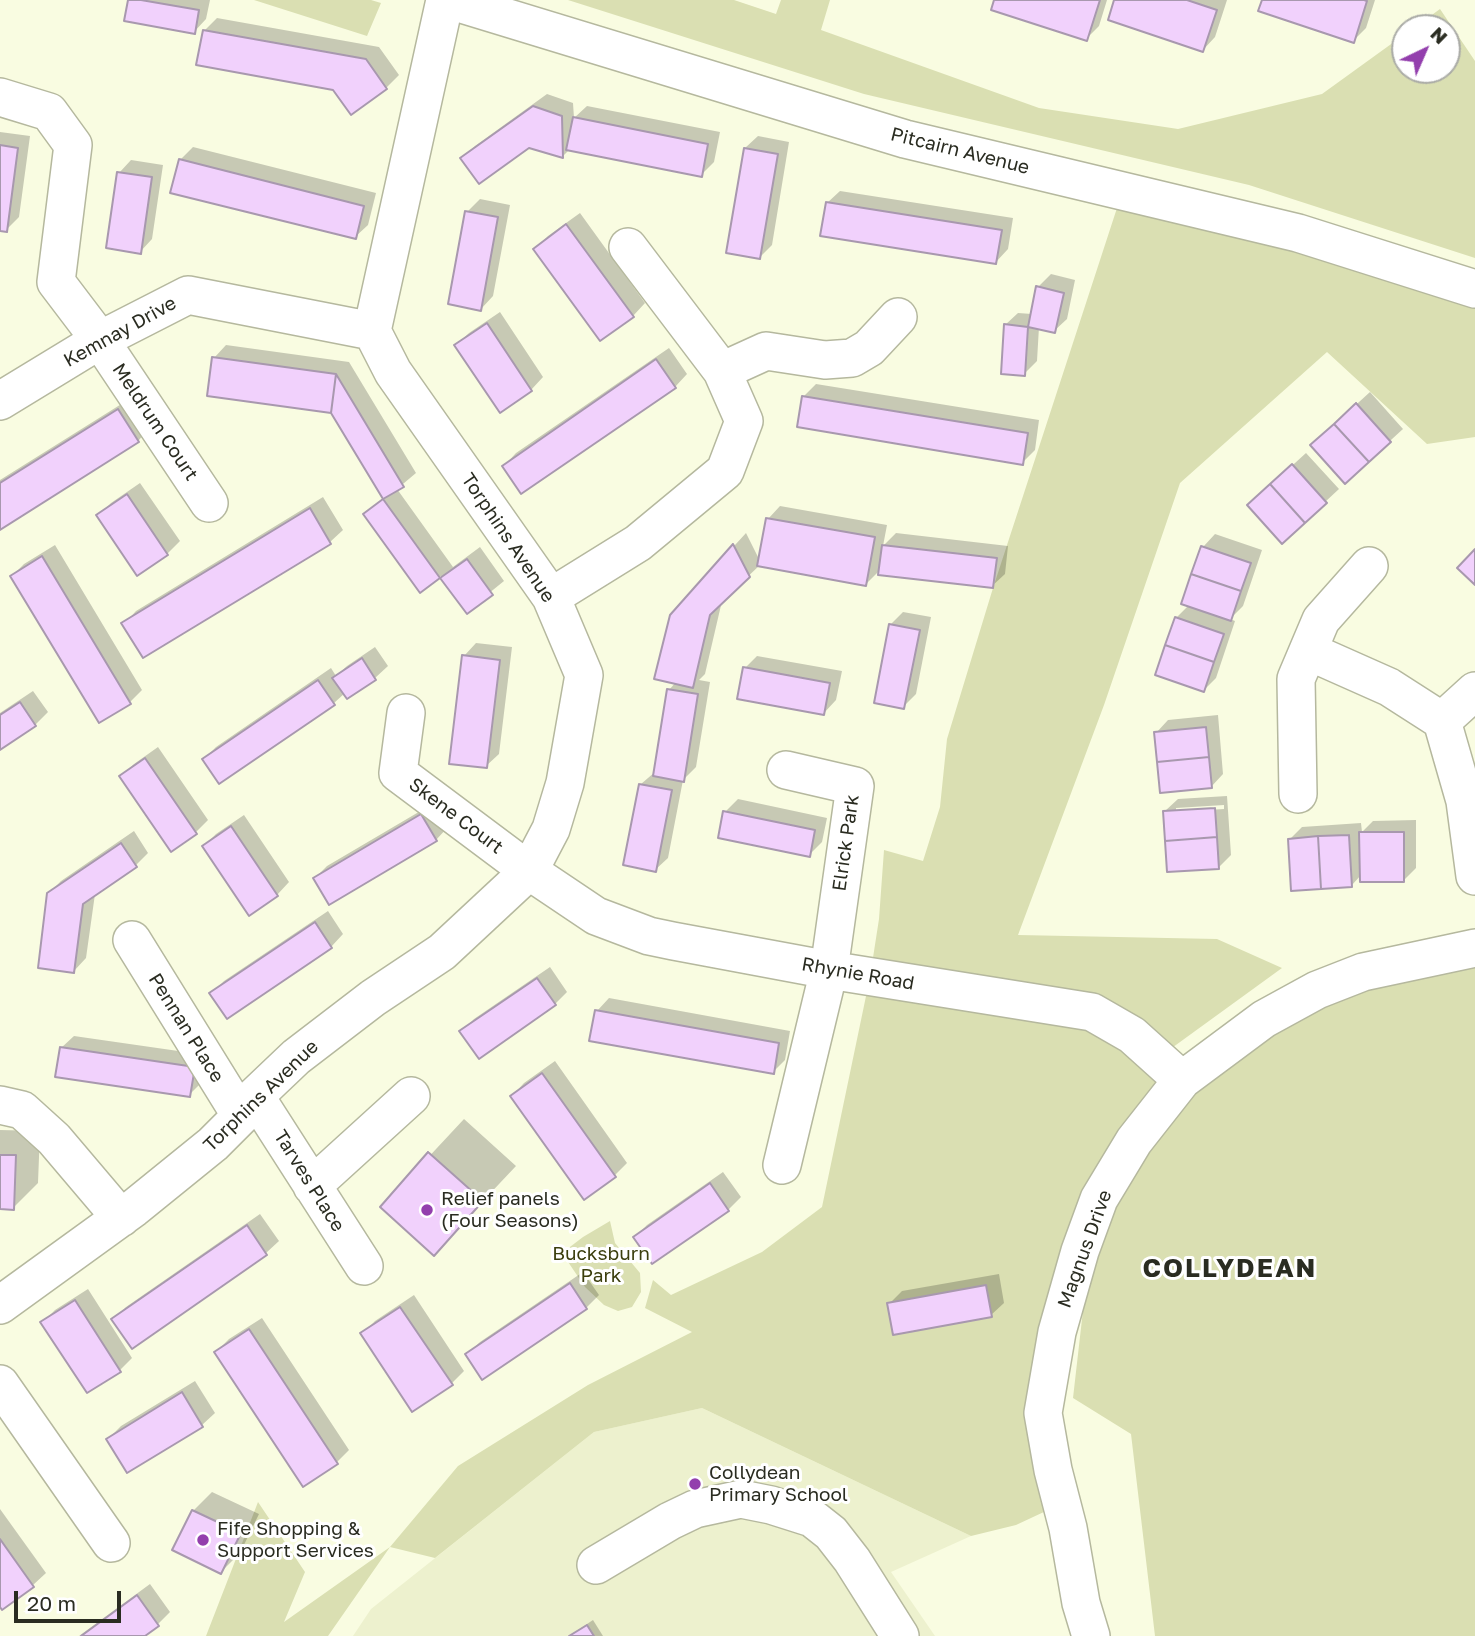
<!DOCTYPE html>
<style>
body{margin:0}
#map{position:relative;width:1475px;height:1636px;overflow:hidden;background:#f9fce1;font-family:"Golos Text",sans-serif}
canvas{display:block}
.north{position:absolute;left:1391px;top:14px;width:70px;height:70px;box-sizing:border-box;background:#fff;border:2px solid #aaaba6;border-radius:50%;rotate:44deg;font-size:19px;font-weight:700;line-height:28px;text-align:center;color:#2a2c21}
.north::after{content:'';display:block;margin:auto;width:24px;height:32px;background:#933fad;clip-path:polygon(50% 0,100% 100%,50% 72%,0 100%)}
.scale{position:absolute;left:14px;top:1591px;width:107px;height:32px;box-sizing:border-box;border:4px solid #2a2c21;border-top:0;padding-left:9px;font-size:21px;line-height:24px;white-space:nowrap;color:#2a2c21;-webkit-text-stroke:5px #fff;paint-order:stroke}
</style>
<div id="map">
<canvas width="1475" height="1636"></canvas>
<div class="north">N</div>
<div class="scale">20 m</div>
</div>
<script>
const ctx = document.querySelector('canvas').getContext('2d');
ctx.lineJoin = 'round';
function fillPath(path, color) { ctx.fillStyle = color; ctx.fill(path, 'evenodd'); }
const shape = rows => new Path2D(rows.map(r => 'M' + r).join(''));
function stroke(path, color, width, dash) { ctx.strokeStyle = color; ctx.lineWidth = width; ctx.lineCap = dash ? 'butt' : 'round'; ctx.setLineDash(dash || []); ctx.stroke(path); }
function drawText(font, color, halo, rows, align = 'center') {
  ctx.font = font + ' "Golos Text",sans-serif'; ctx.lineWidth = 6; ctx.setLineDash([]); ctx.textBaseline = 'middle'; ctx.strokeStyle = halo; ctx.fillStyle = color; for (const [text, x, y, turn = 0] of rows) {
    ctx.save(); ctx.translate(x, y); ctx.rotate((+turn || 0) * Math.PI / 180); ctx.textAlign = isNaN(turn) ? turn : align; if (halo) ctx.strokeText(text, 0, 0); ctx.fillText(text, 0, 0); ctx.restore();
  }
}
const built = shape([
 [702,1408,971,1536,891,1572,935,1636,353,1636,371,1609,594,1432]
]);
const green = shape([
 [254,0,371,0,381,3,367,36],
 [568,0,734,0,776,14,781,0,830,0,821,30,1039,108,1178,129,1322,94,1405,34,1405,70,1447,70,1447,28,1414,28,1440,9,1475,61,1475,258,1249,185,864,94],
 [1117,208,1259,240,1475,306,1475,437,1427,444,1327,352,1180,483,1104,705,1018,935,1217,939,1282,968,1158,1058,1182,1080,1134,1141,1057,1332,1061,1504,1016,1525,971,1536,702,1408,594,1432,435,1558,390,1547,328,1636,206,1636,258,1502,305,1572,284,1622,390,1547,458,1466,588,1385,692,1332,645,1308,653,1280,671,1295,762,1252,822,1207,870,977,879,919,884,850,923,861,940,807,947,739,993,588],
 [1475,964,1475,1636,1155,1636,1131,1434,1073,1398,1085,1293,1104,1217,1184,1102,1270,1034,1339,1001,1387,983],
 [610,1221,615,1243,640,1273,641,1292,632,1307,618,1311,604,1305,585,1287,562,1253,583,1237]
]);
const shadow = shape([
 [129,0,210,0,206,19,194,32],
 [996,0,1107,0,1099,26,1086,39],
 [1116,0,1227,0,1215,37,1203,50],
 [1264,0,1375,0,1366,28,1353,41],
 [217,18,379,47,399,75,386,88,352,113,334,89,204,31],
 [547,94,573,103,574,118,587,106,720,132,714,162,701,175,570,149,563,156,528,146,462,159,475,146],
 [0,132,30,136,19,217,6,230,0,229],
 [758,136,789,142,772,245,759,258,745,148],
 [193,147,376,193,368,225,355,237,180,160],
 [131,160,163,165,152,239,140,252,119,173],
 [840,191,1013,218,1008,249,996,262,827,203],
 [480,199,510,205,493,296,481,309,467,212],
 [580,213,645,303,633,316,535,249,548,236],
 [1051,274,1075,280,1067,319,1054,331,1039,327,1037,361,1024,374,1005,325,1018,313,1032,314,1038,287],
 [500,312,543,377,531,390,456,345,469,333],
 [226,345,349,362,416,473,397,489,453,567,480,547,504,581,467,611,441,576,420,590,366,514,384,497,332,411,214,358],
 [669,348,687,374,675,387,504,466,516,453],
 [816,384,1039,420,1035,450,1022,463,804,396],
 [1370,392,1403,429,1346,481,1325,433],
 [131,398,150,428,138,441,0,528,0,480],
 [1306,453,1339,489,1282,542,1262,493],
 [140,483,180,541,167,554,98,516,111,503],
 [323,497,343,530,330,542,144,656,124,624,136,611],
 [780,506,887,525,883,546,896,533,1008,546,1005,574,992,586,881,569,866,584,760,565,722,601,705,674,699,680,710,682,696,767,683,780,668,858,655,870,641,784,655,772,669,690,676,682,671,615,746,533,760,561,768,519],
 [1215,534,1262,550,1243,606,1230,619,1235,621,1216,678,1204,690,1176,618,1189,605,1203,547],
 [55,545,142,690,130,702,12,576,24,564],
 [903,612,931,617,916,694,903,707,891,624],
 [476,643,512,647,499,754,486,766,464,656],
 [375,647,388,666,375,678,347,697,345,693,334,703,219,782,204,759,216,747,331,668,336,676,347,666],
 [757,656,842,671,836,700,824,713,745,668],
 [33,691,48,712,35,725,0,748,0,713],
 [1218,715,1223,774,1211,787,1156,733,1168,720],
 [158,747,208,820,196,832,121,776,134,764],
 [1227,796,1231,855,1219,867,1165,811,1178,799],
 [1224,805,1224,809,1176,812,1176,808],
 [738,799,827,818,822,842,809,855,725,812],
 [434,803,448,827,436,840,315,878,327,866],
 [244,815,289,882,277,895,204,846,216,834],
 [1416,820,1416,868,1404,880,1361,875,1352,885,1290,839,1302,827,1361,823,1362,832,1373,821],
 [134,831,148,853,136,865,95,894,86,958,74,971,48,894,61,881],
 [328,911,343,934,331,947,212,993,224,981],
 [550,967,567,992,555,1004,462,1031,474,1019],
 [609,998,790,1031,785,1060,773,1072,597,1011],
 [74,1036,206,1055,202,1082,189,1095,61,1048],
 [555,1061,627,1163,615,1175,584,1197,512,1096,524,1083],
 [464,1119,516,1166,434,1253,382,1207],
 [0,1130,40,1131,38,1183,13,1208,0,1208],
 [723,1172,741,1197,728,1210,635,1237,647,1225],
 [260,1214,279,1241,266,1253,133,1347,114,1319,126,1307],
 [583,1272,599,1295,586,1308,483,1377,467,1354,480,1342],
 [999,1274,1004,1303,991,1315,889,1304,902,1291],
 [88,1289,132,1358,120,1370,87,1391,43,1322,55,1310],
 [414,1295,464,1371,452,1383,362,1334,375,1321],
 [262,1318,349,1450,337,1462,216,1352,229,1339],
 [195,1381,215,1413,202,1425,128,1471,108,1439,121,1426],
 [212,1492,259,1514,240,1553,221,1572,193,1511],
 [0,1509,46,1573,33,1585,2,1607,0,1604],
 [150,1584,170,1612,158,1624,142,1636,79,1636],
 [593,1620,603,1636,569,1636]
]);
const building = shape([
 [128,0,141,0,199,10,195,34,124,21,128,0],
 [994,0,1100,0,1087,41,991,10,994,0],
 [1114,0,1187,0,1217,10,1203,52,1108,20,1114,0],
 [1262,0,1364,0,1367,1,1354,43,1258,11,1262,0],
 [203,30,366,59,387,89,351,115,333,90,196,65,203,30],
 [533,106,562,116,563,158,529,148,479,184,460,158,533,106],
 [573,117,708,144,702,177,566,150,573,117],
 [0,145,18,148,7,232,0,231,0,145],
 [744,148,778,154,760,259,726,253,744,148],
 [179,159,364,206,356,239,170,193,179,159],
 [117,172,152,177,141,254,106,248,117,172],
 [826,202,1002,230,996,264,820,236,826,202],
 [465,211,498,217,481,311,448,304,465,211],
 [566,224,634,317,600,341,533,249,566,224],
 [1036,286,1064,293,1055,333,1028,327,1036,286],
 [487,323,532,391,500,413,454,345,487,323],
 [1004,324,1028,327,1025,376,1001,374,1004,324],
 [212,357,336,374,331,413,207,396,212,357],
 [656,359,676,388,521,494,502,466,656,359],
 [336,374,404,487,383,499,331,413,336,374],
 [802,396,1028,433,1023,465,797,427,802,396],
 [1356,403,1391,442,1369,462,1334,424,1356,403],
 [118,409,139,442,0,530,0,483,118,409],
 [1334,424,1369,462,1345,484,1310,445,1334,424],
 [1292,464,1327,503,1305,523,1270,484,1292,464],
 [1270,484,1305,523,1282,544,1247,505,1270,484],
 [127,494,168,555,137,576,96,515,127,494],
 [383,499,440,578,420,593,363,514,383,499],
 [310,508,331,544,143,658,121,623,310,508],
 [766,518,875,537,866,586,757,566,766,518],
 [733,544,750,577,710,615,693,688,654,679,670,615,733,544],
 [882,545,997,558,993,588,878,575,882,545],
 [1201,546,1251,563,1241,591,1191,574,1201,546],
 [1475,549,1475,585,1457,568,1475,549],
 [42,556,131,704,99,723,10,576,42,556],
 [467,559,493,595,467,614,440,578,467,559],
 [1191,574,1241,591,1231,621,1181,604,1191,574],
 [1175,617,1224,634,1214,662,1165,645,1175,617],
 [889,624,920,630,904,709,874,703,889,624],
 [1165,645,1214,662,1204,692,1155,675,1165,645],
 [462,655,500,660,487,768,449,764,462,655],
 [362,658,376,680,347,699,332,678,362,658],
 [743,667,830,683,824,715,737,699,743,667],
 [318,680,335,705,219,784,202,759,318,680],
 [667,689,698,694,684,782,653,776,667,689],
 [20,702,36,726,0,750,0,715,20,702],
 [1206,727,1209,757,1157,762,1154,732,1206,727],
 [1209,757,1212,788,1160,793,1157,762,1209,757],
 [145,758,197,834,171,852,119,776,145,758],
 [639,784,672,790,656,872,623,865,639,784],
 [1215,808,1217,837,1165,841,1163,811,1215,808],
 [723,811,815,830,810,857,718,838,723,811],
 [421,814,437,841,329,905,313,878,421,814],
 [231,826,278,896,249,916,202,846,231,826],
 [1359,832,1404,832,1404,882,1360,882,1359,832],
 [1349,835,1352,887,1321,889,1318,836,1349,835],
 [1318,836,1321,889,1291,891,1288,839,1318,836],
 [1217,837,1219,869,1167,872,1165,841,1217,837],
 [121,843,137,867,83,904,74,973,38,968,47,893,121,843],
 [315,922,332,948,227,1019,209,993,315,922],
 [537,978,556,1005,479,1059,459,1031,537,978],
 [595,1010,779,1043,774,1074,589,1041,595,1010],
 [60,1047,195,1067,190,1097,55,1077,60,1047],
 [542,1073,616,1177,584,1200,510,1096,542,1073],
 [428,1152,483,1201,434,1256,380,1207,428,1152],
 [0,1155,16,1155,14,1210,0,1209,0,1155],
 [710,1183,729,1211,652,1264,633,1237,710,1183],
 [247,1225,267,1255,132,1349,111,1319,247,1225],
 [570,1283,587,1309,482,1380,465,1354,570,1283],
 [986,1285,992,1317,893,1335,887,1303,986,1285],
 [75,1300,121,1372,87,1393,40,1322,75,1300],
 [400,1307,453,1385,412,1412,360,1333,400,1307],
 [249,1329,338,1464,303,1487,214,1352,249,1329],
 [182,1392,203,1427,127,1473,106,1439,182,1392],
 [192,1510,241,1533,221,1574,172,1550,192,1510],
 [0,1539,34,1587,2,1610,0,1607,0,1539],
 [137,1595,159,1626,145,1636,81,1636,137,1595],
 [587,1625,594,1636,569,1636,587,1625]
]);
const minor = shape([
 [449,0,905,139,1298,233,1475,289],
 [0,97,49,112,73,145,56,282,100,340,209,503],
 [722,371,766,351,825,360,852,358,869,348,898,317],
 [0,401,100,340,188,295,372,331],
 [551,597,638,543,725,471,744,421,722,371,628,247],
 [1308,651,1389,687,1442,721,1465,801,1475,876],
 [406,713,398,773,529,871,596,916,649,936,673,941,829,970,1092,1012,1132,1035,1182,1080],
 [1442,721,1475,691],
 [1298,794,1296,679,1321,620,1369,566],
 [132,940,241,1116],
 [255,1096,364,1266],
 [0,1105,22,1110,54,1139,121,1218],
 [782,1165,829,970,855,786,786,770],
 [312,1186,411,1096],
 [0,1305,134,1208,213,1144,241,1116,255,1096,296,1057,373,998,442,952,529,871,551,829,565,783,584,675,551,597,393,372,372,331,445,0],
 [0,1384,111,1543],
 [596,1565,670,1521,695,1509,741,1499,771,1505,812,1518,831,1533,852,1560,900,1636],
 [1091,1636,1081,1603,1068,1528,1053,1470,1043,1413,1057,1332,1080,1251,1099,1199,1134,1141,1182,1080,1264,1019,1317,990,1363,972,1475,948]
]);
const markers = [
 [427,1210,7,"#933fad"],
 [695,1484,7,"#933fad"],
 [203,1540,7,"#933fad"]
];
const streetNames = [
 ["Pitcairn Avenue",960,151,14],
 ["Kemnay Drive",120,332,-29],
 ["Meldrum Court",155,422,56],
 ["Torphins Avenue",508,538,56],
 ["Skene Court",456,816,37],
 ["Elrick Park",846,843,-82],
 ["Rhynie Road",858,974,10],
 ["Pennan Place",186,1028,58],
 ["Torphins Avenue",261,1096,-44],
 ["Tarves Place",309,1181,58],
 ["Magnus Drive",1085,1249,-70]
];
const poiNames = [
 ["Relief panels",441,1199],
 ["(Four Seasons)",441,1221],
 ["Collydean",709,1473],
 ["Primary School",709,1495],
 ["Fife Shopping &",217,1529],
 ["Support Services",217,1551]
];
const parkNames = [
 ["Bucksburn",601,1254],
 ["Park",601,1276]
];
const districtNames = [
 ["COLLYDEAN",1230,1269]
];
fillPath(built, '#edf1ce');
fillPath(green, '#dadfb2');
fillPath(shadow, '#0003');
fillPath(building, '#f1d1fc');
stroke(building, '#a898ae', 2);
stroke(minor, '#b5b89e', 40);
stroke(minor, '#fff', 37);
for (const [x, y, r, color] of markers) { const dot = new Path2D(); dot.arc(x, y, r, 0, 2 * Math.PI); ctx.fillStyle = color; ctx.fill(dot); stroke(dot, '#fff', 2.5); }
drawText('19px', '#2a2c21', '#fff', streetNames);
drawText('19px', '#2a2c21', '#fff', poiNames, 'left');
drawText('19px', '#3b3e0d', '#fff', parkNames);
ctx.letterSpacing = '2px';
drawText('bold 26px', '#2a2c21', '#fff', districtNames);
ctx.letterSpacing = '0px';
</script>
